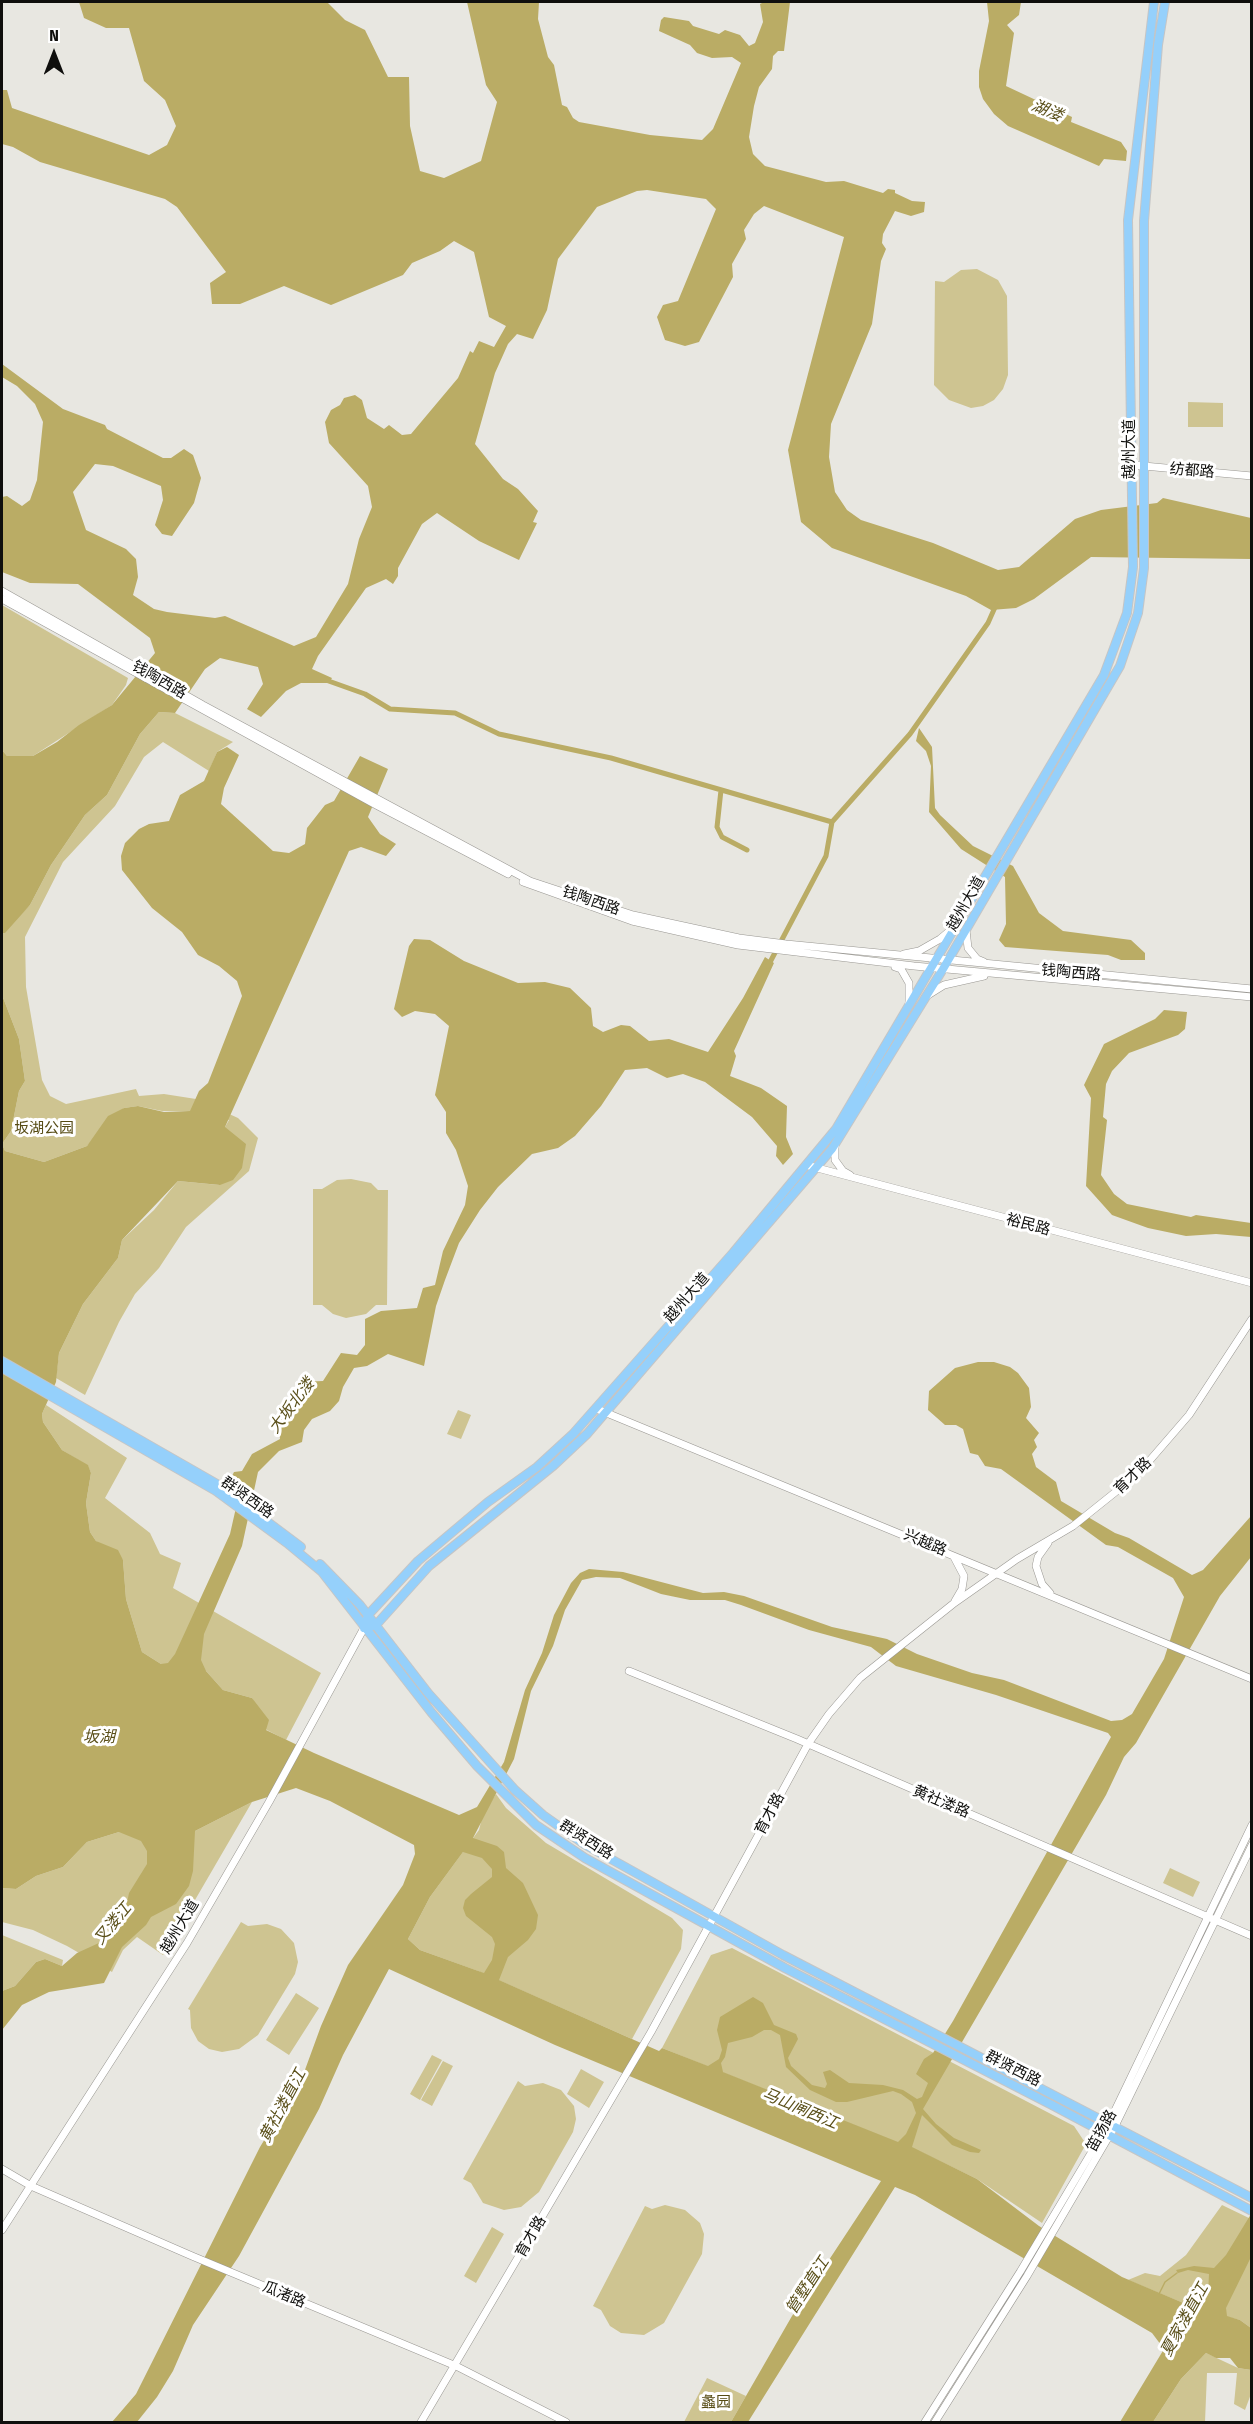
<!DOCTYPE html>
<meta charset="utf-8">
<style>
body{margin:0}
#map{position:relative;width:1253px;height:2424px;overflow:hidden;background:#e8e7e1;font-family:"Fira Sans Condensed",sans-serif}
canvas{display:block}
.frame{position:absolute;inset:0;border:3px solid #0f0f0d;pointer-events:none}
.north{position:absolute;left:24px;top:24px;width:60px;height:60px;-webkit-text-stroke:4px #fff;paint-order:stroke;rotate:0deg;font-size:16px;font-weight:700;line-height:24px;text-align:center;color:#0f0f0d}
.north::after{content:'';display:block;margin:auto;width:21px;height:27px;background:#0f0f0d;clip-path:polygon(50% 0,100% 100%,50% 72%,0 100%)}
</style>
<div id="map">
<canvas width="1253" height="2424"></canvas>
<div class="frame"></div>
<div class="north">N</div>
</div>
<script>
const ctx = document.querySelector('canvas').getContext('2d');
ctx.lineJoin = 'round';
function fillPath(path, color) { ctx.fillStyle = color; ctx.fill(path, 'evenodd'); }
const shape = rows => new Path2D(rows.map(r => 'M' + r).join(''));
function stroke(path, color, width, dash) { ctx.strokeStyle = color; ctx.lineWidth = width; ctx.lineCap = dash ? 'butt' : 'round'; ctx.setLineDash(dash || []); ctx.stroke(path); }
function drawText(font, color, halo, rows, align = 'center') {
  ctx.font = font + ' "Fira Sans Condensed","Noto Sans SC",sans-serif'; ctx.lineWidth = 6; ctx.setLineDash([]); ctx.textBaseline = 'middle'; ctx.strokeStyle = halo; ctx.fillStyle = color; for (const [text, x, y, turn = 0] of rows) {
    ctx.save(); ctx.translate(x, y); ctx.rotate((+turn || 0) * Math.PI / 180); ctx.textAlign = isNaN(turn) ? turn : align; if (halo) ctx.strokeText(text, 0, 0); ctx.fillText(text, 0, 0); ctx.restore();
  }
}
const green = shape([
 [977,269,998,280,1007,296,1008,375,1003,389,994,400,983,406,971,408,949,400,934,385,935,281,944,282,961,270],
 [1188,402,1223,403,1223,427,1188,427],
 [2,605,128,678,126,685,112,705,33,756,7,756,2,750],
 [159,712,175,713,233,742,217,752,209,771,163,742,144,757,115,806,63,862,25,937,26,987,42,1080,50,1096,66,1104,136,1089,139,1096,164,1094,196,1099,238,1118,258,1138,249,1171,186,1227,159,1268,135,1294,119,1322,85,1395,56,1378,59,1353,83,1304,118,1258,122,1240,154,1210,178,1181,219,1185,225,1127,229,1120,190,1111,162,1111,138,1106,124,1108,87,1146,44,1162,5,1151,2,1144,11,1131,19,1091,25,1081,19,1039,2,995,2,933,30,905,51,865,85,815,107,795,140,734],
 [351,1179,371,1183,378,1190,388,1190,387,1305,376,1305,366,1314,346,1318,333,1314,322,1305,313,1305,313,1189,322,1189,337,1180],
 [46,1405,127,1458,105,1498,150,1533,160,1554,181,1563,173,1588,321,1673,286,1740,265,1729,252,1698,223,1690,206,1671,161,1664,142,1652,126,1599,123,1560,96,1541,90,1532,86,1503,91,1473,88,1466,62,1450,43,1422,42,1414],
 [458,1410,471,1415,461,1439,447,1434],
 [496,1794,506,1808,546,1843,672,1918,683,1930,681,1949,632,2039,478,1971,420,1950,408,1939,430,1897,479,1830,483,1814],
 [252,1802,163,1955,137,1937,123,1950,112,1972,67,1946,33,1930,2,1922,2,1888,16,1889,36,1876,63,1867,87,1842,119,1832,195,1831],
 [1170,1868,1200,1882,1193,1897,1163,1883],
 [241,1922,248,1926,267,1924,281,1929,294,1943,298,1962,295,1974,258,2035,239,2049,222,2052,209,2049,198,2041,191,2028,190,2010,188,2009],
 [2,1935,63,1960,62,1966,45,1959,36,1962,15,1986,2,1991],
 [732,1948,1074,2126,1086,2144,1042,2223,977,2179,921,2152,662,2048,711,1955],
 [296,1993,319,2008,289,2055,266,2040],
 [432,2055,442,2060,420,2100,410,2094],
 [443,2061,453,2066,432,2106,421,2100],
 [581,2069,604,2082,589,2108,567,2094],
 [518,2081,525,2086,543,2083,561,2090,574,2106,576,2119,573,2132,539,2192,521,2207,504,2210,483,2203,471,2183,463,2179],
 [665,2205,685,2210,700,2223,704,2234,702,2254,664,2323,644,2335,621,2333,610,2326,601,2310,593,2306,645,2206,652,2209],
 [1222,2205,1251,2219,1251,2328,1240,2320,1200,2310,1128,2280,1145,2273,1160,2276,1186,2255],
 [492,2227,504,2234,476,2283,464,2276],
 [1206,2353,1238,2368,1251,2370,1251,2394,1245,2410,1234,2404,1237,2373,1207,2373,1205,2422,1153,2422,1181,2379],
 [707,2378,746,2396,731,2422,684,2422]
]);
const water = shape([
 [79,2,327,2,345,20,365,30,388,77,409,77,410,126,420,171,444,178,481,161,497,102,486,85,467,2,539,2,538,19,548,57,554,65,562,105,567,107,573,118,579,122,650,135,702,140,713,129,741,63,732,57,712,58,697,53,690,45,659,31,661,20,664,17,689,21,693,26,719,34,725,30,740,35,749,46,755,43,763,22,760,4,764,2,790,2,784,51,778,51,773,56,772,69,759,87,754,106,749,137,753,154,765,166,826,182,844,181,883,193,888,189,895,190,895,193,912,201,925,202,924,212,911,216,895,211,883,234,882,243,886,249,881,261,872,324,831,424,829,457,835,492,847,510,861,520,933,543,998,570,1019,567,1075,519,1101,510,1157,503,1163,498,1251,518,1251,559,1091,557,1034,599,1016,608,991,610,966,596,832,548,801,522,788,450,844,237,764,206,754,214,744,230,746,239,732,264,733,277,699,342,685,346,665,340,657,317,663,305,678,301,716,209,706,199,647,190,637,191,597,207,558,259,547,310,533,339,517,334,508,344,495,373,475,444,503,479,518,489,538,511,533,522,537,523,519,560,479,541,437,513,422,524,398,568,398,576,393,584,386,579,366,588,318,656,312,669,332,678,329,683,301,683,286,691,261,717,247,709,263,684,258,667,220,658,205,669,175,713,159,712,140,734,107,795,85,815,51,865,30,905,5,933,2,933,2,750,7,756,33,756,57,742,79,725,112,705,155,653,150,638,78,584,30,583,2,572,2,497,7,496,22,506,30,500,37,480,43,422,35,404,17,386,2,377,2,364,63,409,105,425,107,429,163,458,171,458,184,449,193,455,201,478,194,503,172,536,162,534,155,525,163,500,161,486,113,466,95,464,73,492,86,530,126,549,136,559,138,577,133,595,154,609,167,612,215,618,225,616,294,646,316,637,348,584,359,539,372,507,368,486,329,443,325,422,331,410,340,405,344,398,355,395,362,400,367,418,384,429,389,425,402,435,411,434,458,378,470,351,473,353,479,341,494,347,506,326,489,317,474,252,454,241,440,251,412,263,403,275,331,305,284,286,240,304,212,304,210,283,226,272,177,207,165,199,40,162,13,147,2,144,2,90,7,90,12,108,149,155,167,145,176,126,165,100,144,81,129,28,106,28,84,18],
 [987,2,1021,2,1019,15,1007,25,1014,33,1006,86,1072,117,1071,122,1121,142,1127,151,1126,161,1104,159,1099,166,1008,126,994,114,983,99,979,87,979,71,989,21],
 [919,728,932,747,935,808,940,815,973,846,1013,866,1039,913,1063,931,1131,940,1145,953,1145,960,1121,960,1108,955,1005,947,999,940,1006,924,1005,877,961,849,929,812,931,766,926,751,916,741],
 [227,747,239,755,224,788,221,804,273,851,289,853,305,844,307,828,325,805,334,801,360,756,388,769,368,817,380,834,396,844,386,856,361,847,349,851,225,1127,246,1144,242,1168,233,1180,220,1185,178,1181,122,1240,118,1258,83,1304,59,1353,56,1382,42,1414,43,1422,62,1450,88,1465,91,1473,86,1503,90,1532,96,1541,118,1550,123,1560,126,1599,142,1652,161,1664,168,1663,175,1654,230,1534,240,1490,237,1481,231,1478,234,1472,242,1471,252,1454,280,1439,279,1431,275,1427,276,1421,290,1413,299,1382,323,1381,341,1353,357,1355,365,1345,365,1319,381,1311,417,1308,423,1288,435,1285,443,1251,465,1205,468,1186,456,1150,446,1133,446,1112,435,1095,449,1026,435,1014,415,1011,402,1017,394,1009,409,946,414,939,430,940,464,961,518,983,545,982,570,988,591,1008,593,1026,603,1032,621,1025,630,1026,649,1041,669,1039,708,1052,743,998,765,957,774,963,734,1051,736,1056,730,1076,761,1088,787,1106,786,1137,793,1154,783,1165,776,1156,777,1146,752,1117,705,1082,683,1074,667,1078,647,1068,625,1070,601,1106,575,1136,558,1148,532,1154,498,1187,480,1210,459,1243,445,1280,436,1306,424,1366,388,1354,367,1366,354,1368,343,1387,339,1401,330,1411,312,1419,304,1430,302,1442,279,1451,258,1472,242,1546,204,1634,201,1660,206,1671,223,1690,252,1698,269,1720,266,1730,314,1753,459,1815,477,1807,504,1762,525,1690,542,1653,554,1615,571,1583,580,1573,589,1569,623,1572,703,1593,724,1592,744,1596,832,1627,887,1639,917,1654,972,1673,1004,1680,1111,1721,1122,1720,1132,1714,1164,1659,1184,1597,1173,1578,1118,1547,1106,1545,1001,1469,985,1466,978,1455,970,1453,963,1429,956,1425,945,1425,928,1410,929,1391,955,1368,978,1362,994,1362,1010,1367,1018,1373,1029,1388,1031,1407,1026,1418,1039,1433,1034,1440,1037,1447,1032,1454,1036,1467,1056,1482,1061,1501,1115,1533,1129,1538,1192,1575,1203,1570,1251,1516,1251,1557,1220,1596,1136,1743,1124,1757,1106,1795,923,2109,936,2124,954,2138,981,2150,979,2153,970,2152,952,2145,922,2115,912,2147,977,2179,1039,2226,1122,2277,1200,2310,1208,2295,1209,2274,1188,2270,1178,2273,1176,2270,1194,2266,1214,2268,1226,2255,1251,2214,1251,2257,1226,2308,1227,2316,1240,2320,1251,2328,1251,2370,1238,2368,1230,2358,1216,2358,1206,2353,1181,2379,1153,2422,1120,2422,1164,2349,1152,2333,915,2195,895,2187,748,2422,731,2422,792,2316,881,2181,555,2045,389,1969,343,2055,319,2109,239,2256,193,2325,173,2371,157,2397,137,2422,112,2422,136,2394,260,2147,302,2078,321,2026,348,1965,403,1885,415,1854,414,1845,330,1801,296,1788,252,1802,195,1831,193,1871,189,1886,176,1904,151,1917,146,1925,122,1947,104,1983,49,1992,22,2005,2,2030,2,1991,15,1986,36,1962,45,1959,62,1966,77,1953,112,1937,123,1922,129,1893,147,1864,147,1851,141,1841,119,1832,87,1842,63,1867,36,1876,16,1889,2,1888,2,995,19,1039,25,1081,19,1091,11,1131,2,1144,5,1151,44,1162,87,1146,108,1116,124,1108,138,1106,164,1112,190,1111,199,1091,208,1083,242,996,237,981,219,966,198,955,182,932,152,908,122,870,121,856,125,843,139,829,149,824,169,821,180,795,204,781,217,752],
 [596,1577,620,1578,661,1594,690,1600,725,1600,741,1605,809,1630,871,1647,896,1666,996,1695,1108,1733,1111,1737,953,2021,933,2053,924,2059,916,2074,928,2083,922,2097,917,2099,903,2090,883,2085,849,2083,830,2070,823,2072,827,2084,825,2088,812,2085,791,2066,788,2058,798,2039,796,2034,774,2025,763,2003,753,1997,720,2017,717,2030,722,2050,719,2059,708,2066,662,2048,659,2051,499,1980,508,1957,528,1940,536,1929,538,1915,523,1883,506,1868,504,1852,497,1846,473,1838,514,1759,531,1691,553,1646,565,1610,582,1580],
 [463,1852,482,1858,492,1869,492,1877,471,1894,465,1900,463,1908,466,1916,492,1937,495,1944,492,1960,484,1973,420,1950,408,1939,430,1897],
 [764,2030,771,2030,780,2035,786,2067,810,2090,836,2102,847,2102,893,2091,901,2094,912,2102,916,2113,906,2134,898,2142,723,2072,721,2063,725,2057,728,2043,752,2037],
 [1164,1010,1187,1012,1185,1029,1178,1035,1129,1053,1112,1071,1106,1084,1103,1117,1107,1120,1101,1175,1114,1194,1127,1204,1191,1217,1196,1215,1251,1223,1251,1237,1216,1234,1186,1236,1148,1228,1112,1215,1086,1186,1091,1098,1084,1085,1104,1044,1155,1019]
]);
const stream = shape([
 [1159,2294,1165,2282,1177,2273]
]);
const canal = shape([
 [323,679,365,694,390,709,455,713,499,734,611,758,832,822],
 [721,790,717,827,722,837,747,850],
 [768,966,826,856,832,822,910,734,988,623,996,605]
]);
const minor = shape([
 [1133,465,1252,476],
 [2,591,203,705,530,881,633,915,739,938,786,944,1252,989],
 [2,599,376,805,508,874],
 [523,882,632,921,738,945,914,966,1252,997],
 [966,930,968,948,977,959,984,962],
 [904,954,919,951,940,939,952,929],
 [895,967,901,969,909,983,909,1003],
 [928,995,944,985,984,976],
 [835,1145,835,1160,843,1171,850,1175],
 [806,1165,1252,1283],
 [597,1409,1252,1679],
 [1048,1543,1038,1557,1036,1566,1042,1584,1050,1593],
 [954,1557,964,1576,962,1589,955,1601],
 [629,1671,797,1739,1252,1936],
 [2,2169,31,2186,192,2256,456,2366,566,2422],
 [2,2230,187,1943,269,1802,364,1628],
 [421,2422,651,2032,808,1744,829,1714,860,1678,953,1604,1017,1559,1073,1526,1138,1474,1189,1415,1252,1319],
 [925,2422,1020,2272,1109,2123,1252,1825],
 [935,2422,1027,2276,1115,2126,1252,1845]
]);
const major = shape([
 [2,1361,217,1484,301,1547],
 [2,1368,216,1491,287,1543,322,1572,431,1712,477,1766,536,1825,585,1858,785,1968,1052,2105,1252,2211],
 [320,1564,360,1605,428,1693,515,1790,543,1815,584,1844,783,1955,1252,2198],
 [364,1628,376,1625,429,1566,553,1466,587,1434,832,1149,943,969,1120,666,1138,613,1144,568,1144,221,1158,45,1165,2],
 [364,1628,368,1615,418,1561,488,1502,537,1467,573,1434,733,1253,836,1129,1104,675,1127,613,1133,567,1128,220,1154,2]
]);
const streetNames = [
 ["越州大道",1130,449,-90],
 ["纺都路",1192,471,5],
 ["钱陶西路",159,680,30],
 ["钱陶西路",591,901,19],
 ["越州大道",966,904,-60],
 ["钱陶西路",1071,973,5],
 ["裕民路",1028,1225,15],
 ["越州大道",687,1298,-49],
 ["育才路",1133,1476,-44],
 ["群贤西路",247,1498,35],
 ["兴越路",925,1543,23],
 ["黄社溇路",941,1802,23],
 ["育才路",770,1814,-62],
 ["群贤西路",586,1840,32],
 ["越州大道",180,1927,-59],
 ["群贤西路",1013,2069,27],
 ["笛扬路",1102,2131,-61],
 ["育才路",531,2237,-60],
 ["瓜渚路",284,2295,23]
];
const parkNames = [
 ["坂湖公园",44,1129],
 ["蠡园",716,2403]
];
const waterNames = [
 ["湖溇",1047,111,22],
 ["大坂北溇",292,1406,-53],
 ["坂湖",99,1738],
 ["叉溇江",113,1924,-50],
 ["黄社溇直江",283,2106,-62],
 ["马山闸西江",800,2109,23],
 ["管墅直江",808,2286,-57],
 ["夏家溇直江",1185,2320,-61]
];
fillPath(green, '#cec491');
fillPath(water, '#baac65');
stroke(stream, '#baac65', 1.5);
stroke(canal, '#baac65', 5);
stroke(minor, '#999792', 8);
stroke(major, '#c5c5c5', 10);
stroke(minor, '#fff', 7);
stroke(major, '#95d0fb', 8);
drawText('15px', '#0f0f0d', '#fff', streetNames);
drawText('15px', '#564b14', '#fff', parkNames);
drawText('italic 16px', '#5a4f19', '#fff', waterNames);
</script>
